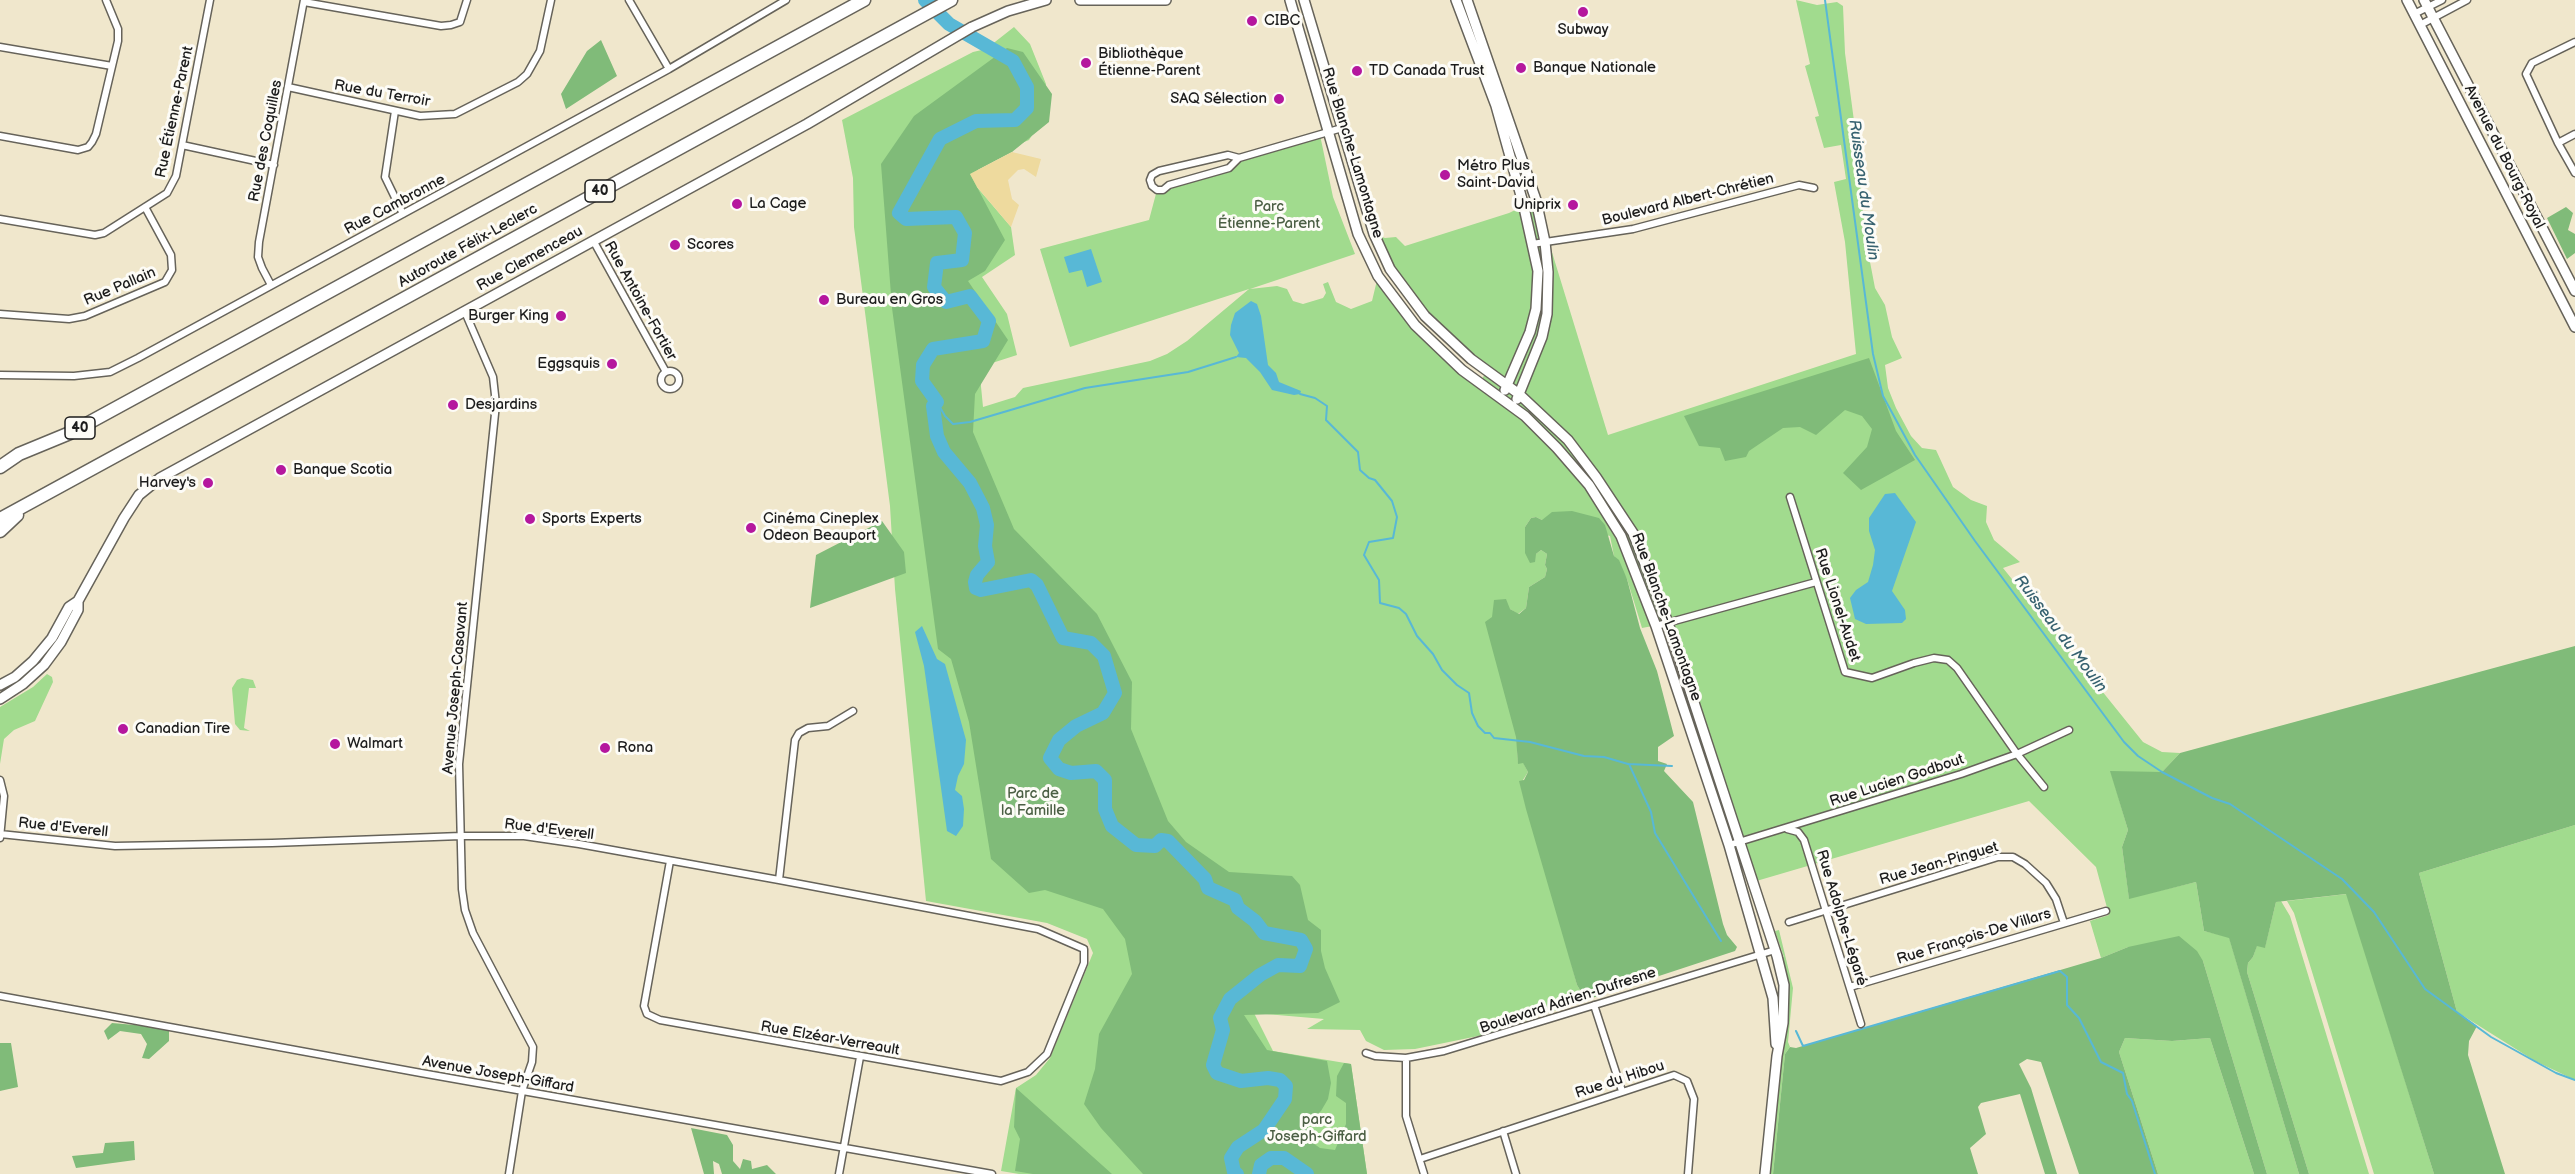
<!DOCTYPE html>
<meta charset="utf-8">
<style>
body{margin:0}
canvas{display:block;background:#f0e7cc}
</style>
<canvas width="2575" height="1174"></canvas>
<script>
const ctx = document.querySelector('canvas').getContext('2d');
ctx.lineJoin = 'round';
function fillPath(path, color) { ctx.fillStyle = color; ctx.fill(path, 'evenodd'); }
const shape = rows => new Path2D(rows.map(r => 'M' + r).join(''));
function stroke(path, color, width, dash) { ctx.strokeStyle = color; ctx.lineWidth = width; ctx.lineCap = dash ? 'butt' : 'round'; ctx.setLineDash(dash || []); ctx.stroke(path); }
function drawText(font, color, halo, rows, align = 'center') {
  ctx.font = font + ' "Balsamiq Sans",sans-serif'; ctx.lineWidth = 6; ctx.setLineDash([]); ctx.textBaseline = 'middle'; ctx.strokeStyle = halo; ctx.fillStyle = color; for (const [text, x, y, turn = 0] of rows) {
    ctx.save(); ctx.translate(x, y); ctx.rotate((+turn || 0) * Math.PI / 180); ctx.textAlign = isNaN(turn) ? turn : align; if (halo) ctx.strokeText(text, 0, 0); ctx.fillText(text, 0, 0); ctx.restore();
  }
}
const green = shape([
 [1796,0,1817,5,1837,2,1843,6,1845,53,1854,121,1866,241,1875,288,1885,305,1892,337,1902,358,1885,365,1888,388,1896,408,1911,436,1922,448,1936,450,1953,487,1971,500,1987,506,1986,522,1994,540,2020,562,2003,568,2143,742,2162,752,2180,753,2162,772,2111,772,2128,830,2122,847,2129,898,2196,882,2204,931,2229,937,2299,1174,2267,1174,2203,961,2128,947,2101,958,2090,921,2109,915,2096,867,2029,801,1753,882,1668,623,1642,628,1627,579,1614,556,1610,536,1542,520,1536,517,1531,518,1525,527,1536,554,1541,550,1547,554,1545,565,1547,569,1545,577,1529,587,1526,608,1518,614,1510,609,1518,763,1523,762,1528,772,1523,780,1577,985,1586,1000,1483,1035,1415,1049,1384,1050,1366,1041,1360,1030,1307,1029,1324,1019,1254,1013,1273,1051,1351,1064,1367,1174,1019,1174,1001,1171,1016,1088,1036,1075,1050,1058,1093,953,1087,939,1047,923,926,901,895,589,890,506,854,227,853,178,842,120,973,52,986,49,1014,27,1030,44,1046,84,1041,121,1029,140,978,161,977,187,1011,227,1015,255,982,277,1007,314,1017,355,989,364,980,376,983,407,1015,397,1023,388,1150,361,1167,354,1187,341,1249,289,1070,347,1040,249,1149,220,1157,190,1229,168,1239,158,1320,135,1333,197,1355,254,1250,289,1277,286,1287,289,1293,301,1303,304,1323,298,1326,293,1323,284,1328,282,1336,302,1351,309,1372,301,1378,276,1415,325,1480,383,1487,370,1425,316,1390,269,1374,234,1385,238,1396,237,1405,246,1509,213,1536,200,1608,435,1856,354,1845,242,1834,182,1846,179,1841,145,1824,148,1815,117,1819,116,1805,66,1810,64],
 [47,674,52,677,53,682,35,721,14,730,4,739,0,764,0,707,33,687],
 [242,678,253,680,256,688,249,688,244,728,250,731,240,730,235,724,232,688,237,680],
 [2575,825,2575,1080,2535,1061,2457,1012,2419,873],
 [2347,894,2434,1174,2374,1174,2294,913,2287,901],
 [2281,901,2290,916,2369,1174,2309,1174,2247,972,2248,963,2253,957,2257,945,2265,947,2276,902],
 [1779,930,1793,988,1788,1042,1790,1047,1785,1054,1773,1174,1770,1174,1789,989,1782,958,1784,957,1775,931],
 [2125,1038,2172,1041,2210,1038,2254,1174,2158,1174,2119,1052]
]);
const forest = shape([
 [601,40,617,76,566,109,561,94,587,51],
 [1007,48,1023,52,1052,94,1049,122,1012,152,970,174,1005,240,985,271,968,281,1008,340,975,394,973,432,1014,529,1097,614,1132,682,1131,729,1168,821,1186,842,1229,872,1292,876,1300,885,1308,920,1321,930,1321,951,1325,968,1340,1002,1318,1013,1244,1015,1267,1050,1327,1061,1331,1083,1328,1099,1321,1111,1308,1123,1307,1139,1320,1148,1335,1150,1346,1124,1346,1103,1336,1096,1337,1076,1344,1063,1351,1064,1367,1174,1143,1174,1101,1128,1084,1104,1095,1069,1099,1034,1132,974,1125,939,1103,909,1045,890,1029,893,991,859,969,722,951,659,938,649,892,308,881,164,914,116],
 [2566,207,2573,213,2568,230,2575,234,2575,253,2567,259,2547,218],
 [1869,358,1896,431,1915,460,1861,490,1843,473,1867,447,1872,429,1862,416,1845,410,1816,435,1800,427,1783,428,1749,451,1746,457,1725,461,1720,448,1699,446,1684,416],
 [1572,511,1599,518,1605,525,1614,556,1619,560,1627,579,1640,628,1657,671,1674,736,1658,747,1658,761,1667,764,1664,771,1693,802,1723,924,1727,935,1737,947,1735,951,1586,1000,1577,985,1526,809,1519,781,1524,780,1528,772,1523,763,1518,764,1516,737,1485,622,1492,617,1494,600,1506,599,1510,609,1519,614,1526,608,1529,587,1545,577,1547,569,1545,565,1547,554,1541,550,1536,554,1535,562,1530,563,1525,553,1525,527,1531,518,1536,517,1542,520,1552,512],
 [882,521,904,552,906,573,810,608,816,555],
 [2575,646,2575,825,2419,873,2457,1012,2477,1026,2469,1041,2468,1055,2505,1174,2434,1174,2346,894,2276,902,2265,948,2257,946,2253,957,2248,963,2247,972,2309,1174,2299,1174,2229,938,2204,931,2196,882,2129,899,2122,847,2128,830,2110,771,2162,772,2180,753],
 [2179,936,2197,951,2203,961,2267,1174,2254,1174,2210,1038,2172,1041,2125,1038,2119,1052,2158,1174,2079,1174,2041,1062,2027,1059,2019,1064,2031,1088,2057,1174,2045,1174,2020,1094,1981,1103,1978,1107,1986,1134,1970,1148,1978,1174,1773,1174,1785,1054,1790,1047,1796,1048,2101,958,2128,947],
 [112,1023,169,1028,169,1041,149,1059,142,1058,147,1044,141,1034,120,1031,108,1040,104,1031],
 [0,1043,11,1043,18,1087,0,1091],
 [1016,1088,1112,1174,1033,1174,1015,1171,1020,1139,1014,1127],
 [691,1128,727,1135,733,1145,733,1161,740,1169,743,1159,751,1161,752,1169,767,1165,776,1174,722,1174,719,1164,713,1161,714,1174,704,1174],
 [134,1141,135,1160,76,1168,72,1156,103,1153,105,1143]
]);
const sand = shape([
 [1012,152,1041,159,1036,177,1024,169,1018,170,1008,180,1012,199,1019,205,1011,227,977,187,970,174]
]);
const water = shape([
 [1091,249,1102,282,1087,287,1082,270,1069,273,1064,257],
 [1251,301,1257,304,1261,316,1268,365,1276,373,1279,382,1301,391,1300,394,1294,395,1272,390,1260,372,1246,358,1236,357,1239,353,1230,335,1231,325,1235,313],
 [1895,493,1916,522,1892,591,1905,610,1906,619,1902,623,1866,624,1855,619,1850,598,1856,590,1868,582,1873,565,1875,550,1869,531,1869,518,1885,494],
 [922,626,937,659,945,664,966,740,964,764,958,776,955,790,962,796,964,809,963,826,956,836,947,831,924,666,915,632]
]);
const stream = shape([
 [1825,0,1873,354,1883,396,1915,455,1975,541,2124,742,2138,756,2162,772,2212,798,2230,804,2342,879,2374,912,2425,989,2491,1037,2556,1073,2575,1080],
 [1300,394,1315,398,1327,406,1326,420,1358,452,1360,470,1369,478,1375,480,1392,501,1397,517,1393,538,1369,542,1364,555,1379,580,1380,603,1399,608,1406,614,1417,636,1433,654,1442,670,1457,685,1469,693,1472,713,1478,726,1485,733,1490,733,1494,738,1530,742,1584,756,1604,757,1628,764,1672,766],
 [937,402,945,416,953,424,970,422,1085,388,1188,372,1236,357],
 [1629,764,1651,812,1655,833,1721,941],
 [1796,1031,1803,1046,2060,971,2067,977,2067,1005,2079,1018,2101,1062,2123,1073,2127,1094,2132,1101,2155,1174]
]);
const river = shape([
 [925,0,949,24,1013,61,1027,87,1027,108,1015,120,976,121,940,139,899,213,906,219,956,217,965,233,962,260,937,263,934,287,946,302,970,296,989,321,983,341,933,349,923,365,922,381,937,402,933,406,937,436,944,452,970,483,983,508,987,525,985,546,988,562,977,575,975,582,976,588,981,590,1031,580,1037,585,1063,638,1091,643,1104,656,1115,693,1103,713,1076,726,1059,740,1050,758,1059,769,1071,773,1096,771,1105,780,1105,809,1112,826,1136,845,1155,846,1161,840,1168,841,1205,879,1208,888,1235,900,1238,908,1255,921,1264,933,1301,940,1306,949,1300,966,1278,965,1260,975,1230,999,1220,1018,1223,1030,1213,1065,1217,1073,1241,1081,1268,1078,1280,1080,1286,1086,1285,1099,1264,1130,1238,1147,1231,1158,1234,1172,1237,1174],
 [1259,1174,1261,1165,1271,1158,1284,1158,1307,1174]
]);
const street = shape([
 [629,0,669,69],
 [304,2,441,26,451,25,460,22,467,0],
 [2414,14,2442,0],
 [2420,25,2467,0],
 [2575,42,2532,63,2526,74,2558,143,2575,173],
 [0,47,112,66],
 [288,87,420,116,455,114,518,82,527,74,540,51,551,0],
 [395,111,385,177,403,214],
 [0,136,78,150,88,147,92,142,96,134,118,41,118,29,106,0],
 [2558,143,2575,134],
 [182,145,274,165],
 [1239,158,1228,155,1159,171,1152,175,1150,180,1152,186,1157,190,1163,190,1169,185,1229,168,1239,158,1342,128],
 [0,219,95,235,104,233,167,193,176,176,210,0],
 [594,242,666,372],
 [1532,244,1633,229,1799,185,1814,188],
 [271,285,262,268,258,257,259,242,304,0],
 [465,312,493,377,496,404,459,764,462,889,465,910,473,933,533,1047,532,1062,522,1091,509,1174],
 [0,314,69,319,85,316,165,282,172,270,171,255,145,207],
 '661 380a9 9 0 1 1 18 0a9 9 0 1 1-18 0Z',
 [0,375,74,376,110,372,138,358,669,69,786,0],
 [1790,497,1845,672,1872,678,1914,663,1934,658,1948,660,1957,668,2017,754,2044,787],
 [1656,626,1816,582],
 [0,780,4,796,0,838],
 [1787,829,1798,832,1804,840,1861,1024],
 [0,834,115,846,272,843,461,836,524,836,579,844,779,880,1038,929,1084,949,1084,963,1047,1054,1028,1072,1001,1081,660,1020,647,1014,644,1006,670,861],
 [1729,845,1961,774,2017,754,2069,730],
 [779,880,795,740,799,733,808,728,828,726,853,711],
 [1789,922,1998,857,2013,857,2025,864,2046,883,2056,899,2064,923],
 [1850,987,2106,911],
 [0,996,421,1073,992,1174],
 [1594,1005,1622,1091],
 [1366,1053,1375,1056,1406,1058,1444,1051,1775,950],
 [1406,1058,1406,1116,1424,1174],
 [1503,1131,1516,1174],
 [1420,1159,1674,1075,1687,1081,1694,1099,1688,1174],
 [839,1174,860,1057]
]);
const secondary = shape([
 [1080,0,1166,0],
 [1290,0,1358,234,1378,276,1415,325,1462,370,1525,416,1557,448,1589,485,1621,536,1656,626,1729,845,1773,998,1776,1044],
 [1304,0,1374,234,1390,269,1425,316,1471,359,1519,394,1568,440,1596,477,1633,533,1668,623,1777,956,1784,985,1783,1023,1777,1056,1765,1174],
 [1456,0,1496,106,1523,203,1538,271,1536,309,1530,332,1505,390],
 [1467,0,1536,200,1545,242,1548,272,1547,314,1542,337,1517,399],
 [2407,0,2575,327],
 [2424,0,2575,291],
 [0,685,15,677,33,661,52,638,69,607,78,601],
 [0,699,23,684,44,665,61,642,78,610,78,601,124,518,139,495,160,478,807,124,972,27,1008,11,1046,0]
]);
const highway = shape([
 [0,467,19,454,70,433,864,0],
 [0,519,951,0],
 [0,531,17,515]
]);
const markers = [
 [1583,12,6,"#b5179e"],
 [1252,21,6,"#b5179e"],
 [1086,63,6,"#b5179e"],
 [1521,68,6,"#b5179e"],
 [1357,71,6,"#b5179e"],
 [1279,99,6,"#b5179e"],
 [1445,175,6,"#b5179e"],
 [737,204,6,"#b5179e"],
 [1573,205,6,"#b5179e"],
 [675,245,6,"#b5179e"],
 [824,300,6,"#b5179e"],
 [561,316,6,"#b5179e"],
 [612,364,6,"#b5179e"],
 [453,405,6,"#b5179e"],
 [281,470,6,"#b5179e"],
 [208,483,6,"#b5179e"],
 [530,519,6,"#b5179e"],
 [751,528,6,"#b5179e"],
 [123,729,6,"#b5179e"],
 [335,744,6,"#b5179e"],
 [605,748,6,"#b5179e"]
];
const shields = [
 [600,191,30],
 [80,428,30]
];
const shieldNames = [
 ["40",600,191],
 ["40",80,428]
];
const poiNames = [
 ["CIBC",1264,21],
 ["Subway",1583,30,"center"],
 ["Bibliothèque",1098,54],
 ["Étienne-Parent",1098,71],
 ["Banque Nationale",1533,68],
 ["TD Canada Trust",1369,71],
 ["SAQ Sélection",1267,99,"right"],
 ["Métro Plus",1457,166],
 ["Saint-David",1457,183],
 ["La Cage",749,204],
 ["Uniprix",1561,205,"right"],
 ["Scores",687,245],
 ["Bureau en Gros",836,300],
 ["Burger King",549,316,"right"],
 ["Eggsquis",600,364,"right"],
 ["Desjardins",465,405],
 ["Banque Scotia",293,470],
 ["Harvey's",196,483,"right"],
 ["Sports Experts",542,519],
 ["Cinéma Cineplex",763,519],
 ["Odeon Beauport",763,536],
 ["Canadian Tire",135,729],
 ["Walmart",347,744],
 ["Rona",617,748]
];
const streetNames = [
 ["Rue du Terroir",382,94,10],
 ["Rue Étienne-Parent",175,112,-78],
 ["Rue des Coquilles",266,141,-79],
 ["Rue Blanche-Lamontagne",1352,153,73],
 ["Avenue du Bourg-Royal",2504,157,63],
 ["Boulevard Albert-Chrétien",1688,200,-14],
 ["Rue Cambronne",395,205,-28],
 ["Autoroute Félix-Leclerc",468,246,-29],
 ["Rue Clemenceau",530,259,-29],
 ["Rue Pallain",120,287,-23],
 ["Rue Antoine-Fortier",640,301,61],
 ["Rue Lionel-Audet",1837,605,72],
 ["Rue Blanche-Lamontagne",1666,617,70],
 ["Avenue Joseph-Casavant",456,688,-85],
 ["Rue Lucien Godbout",1897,781,-18],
 ["Rue d'Everell",63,828,6],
 ["Rue d'Everell",549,830,7],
 ["Rue Jean-Pinguet",1939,864,-16],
 ["Rue Adolphe-Légaré",1841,918,73],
 ["Rue François-De Villars",1974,937,-17],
 ["Boulevard Adrien-Dufresne",1568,1001,-18],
 ["Rue Elzéar-Verreault",830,1039,10],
 ["Avenue Joseph-Giffard",498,1075,10],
 ["Rue du Hibou",1620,1080,-18]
];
const parkNames = [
 ["Parc",1269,207],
 ["Étienne-Parent",1269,224],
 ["Parc de",1033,794],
 ["la Famille",1033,811],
 ["parc",1317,1120],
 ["Joseph-Giffard",1317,1137]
];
const waterNames = [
 ["Ruisseau du Moulin",1863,190,82],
 ["Ruisseau du Moulin",2060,634,53]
];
fillPath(green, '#a1db8e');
fillPath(forest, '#80bb79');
fillPath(sand, '#eeda9e');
fillPath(water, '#58b8d6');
stroke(stream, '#58b8d6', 2);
stroke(river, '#58b8d6', 14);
stroke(street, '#66635a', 9);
stroke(secondary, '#66635a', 12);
stroke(highway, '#66635a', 15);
stroke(street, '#fff', 6);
stroke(secondary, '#fff', 9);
stroke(highway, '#fff', 12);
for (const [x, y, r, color] of markers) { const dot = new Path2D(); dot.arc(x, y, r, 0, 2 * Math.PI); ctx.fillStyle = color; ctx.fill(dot); stroke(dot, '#fdfcf7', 2); }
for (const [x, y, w] of shields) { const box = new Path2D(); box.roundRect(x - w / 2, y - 11, w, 22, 4.5); ctx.fillStyle = '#fdfcf7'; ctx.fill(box); stroke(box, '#1c1c1c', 1.5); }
drawText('bold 14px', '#1c1c1c', null, shieldNames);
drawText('15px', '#1c1c1c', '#fdfcf7', poiNames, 'left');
drawText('15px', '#1c1c1c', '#fdfcf7', streetNames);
drawText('15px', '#4b5f44', '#fdfcf7', parkNames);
drawText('italic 16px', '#376270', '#fdfcf7', waterNames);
</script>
